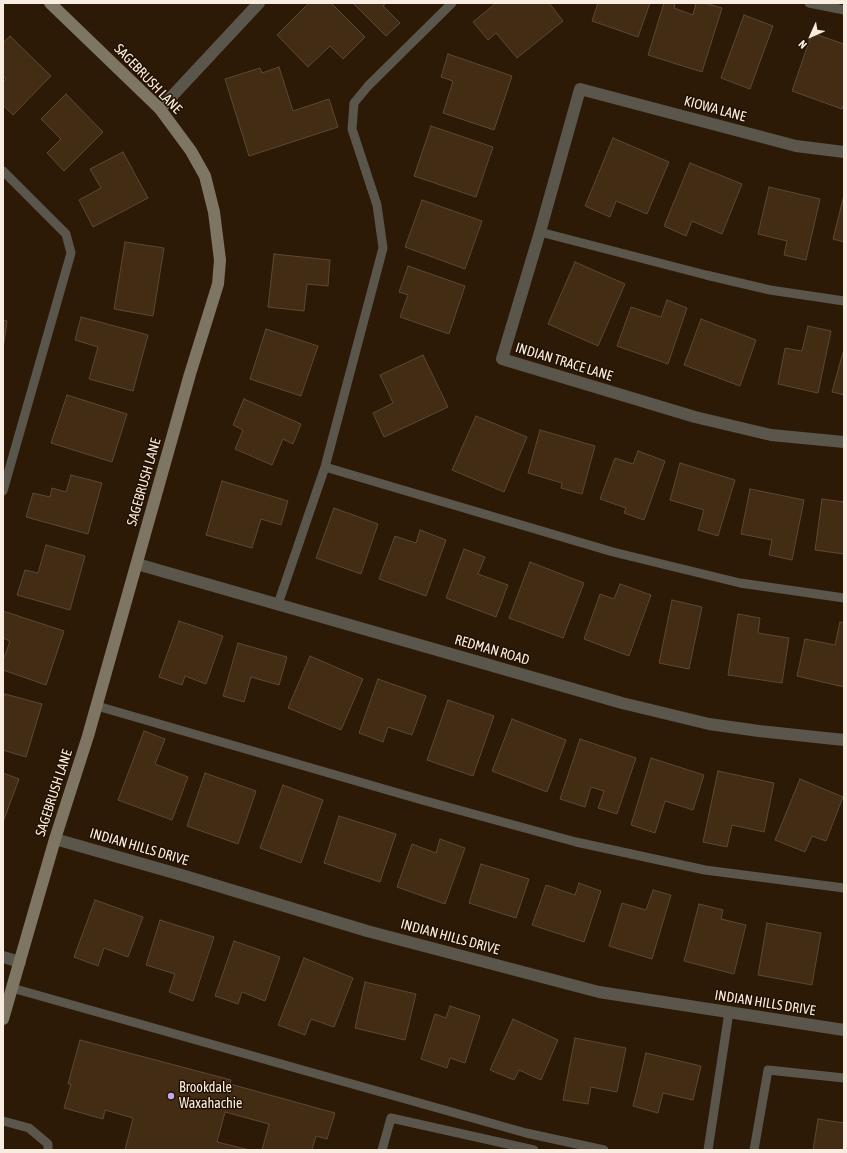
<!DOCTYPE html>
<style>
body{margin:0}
#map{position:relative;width:847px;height:1153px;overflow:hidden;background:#2c1a07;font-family:"Asap Condensed",sans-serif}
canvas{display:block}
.frame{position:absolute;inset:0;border:4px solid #f9ede1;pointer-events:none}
.north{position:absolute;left:791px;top:16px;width:40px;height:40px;-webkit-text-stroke:3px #221101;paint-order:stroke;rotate:225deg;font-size:11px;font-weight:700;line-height:16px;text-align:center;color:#f9ede1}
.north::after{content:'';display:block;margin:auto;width:14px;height:18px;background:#f9ede1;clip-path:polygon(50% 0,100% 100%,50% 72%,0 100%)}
</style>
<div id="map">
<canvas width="847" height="1153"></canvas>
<div class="frame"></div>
<div class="north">N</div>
</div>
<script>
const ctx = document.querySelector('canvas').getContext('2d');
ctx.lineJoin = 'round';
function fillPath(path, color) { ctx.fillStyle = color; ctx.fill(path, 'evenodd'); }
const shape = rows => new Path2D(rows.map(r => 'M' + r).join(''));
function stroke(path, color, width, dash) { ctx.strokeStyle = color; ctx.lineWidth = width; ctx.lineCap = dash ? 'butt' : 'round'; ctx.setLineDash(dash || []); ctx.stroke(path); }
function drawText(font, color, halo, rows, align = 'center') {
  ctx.font = font + ' "Asap Condensed",sans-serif'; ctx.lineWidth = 3; ctx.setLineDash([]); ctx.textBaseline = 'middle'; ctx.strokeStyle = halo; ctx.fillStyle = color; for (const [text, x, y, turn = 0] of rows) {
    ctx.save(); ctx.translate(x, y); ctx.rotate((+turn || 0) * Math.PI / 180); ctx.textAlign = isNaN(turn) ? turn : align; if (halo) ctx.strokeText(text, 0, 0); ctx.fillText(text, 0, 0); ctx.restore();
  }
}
const building = shape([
 [309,3,331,3,365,37,343,59,330,46,308,67,277,35,309,3],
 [353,3,386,3,383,6,400,23,386,36,353,3],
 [496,3,549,3,563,21,517,58,496,33,488,40,473,22,496,3],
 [598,3,650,3,638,37,592,21,598,3],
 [664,3,675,3,674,8,693,15,696,3,705,3,722,8,702,72,648,55,664,3],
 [744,15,773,26,750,89,721,78,744,15],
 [812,33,844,44,844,103,842,109,792,91,812,33],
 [10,36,51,76,13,115,3,105,3,82,6,79,3,76,3,43,10,36],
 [448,54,512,76,494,130,443,113,453,81,441,77,448,54],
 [279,67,293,111,329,99,338,127,249,156,225,79,260,68,262,73,279,67],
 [66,94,103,132,64,171,47,153,61,139,41,119,66,94],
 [431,126,493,147,476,197,414,176,431,126],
 [613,138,669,162,647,214,616,201,610,217,585,206,613,138],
 [123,152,148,198,93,227,79,200,101,188,90,169,123,152],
 [690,163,742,184,722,234,692,221,686,236,664,226,690,163],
 [769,187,820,199,806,260,784,255,787,241,758,234,769,187],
 [844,195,844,242,833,239,844,195],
 [422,200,482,221,465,269,405,247,422,200],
 [125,242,164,248,153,316,114,309,125,242],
 [274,254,330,260,328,286,307,284,304,311,268,307,274,254],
 [575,262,625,284,598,346,548,324,575,262],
 [408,266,465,286,449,334,400,317,408,295,399,292,408,266],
 [667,300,687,308,668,364,617,346,631,307,661,317,667,300],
 [81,317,148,335,133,391,89,379,98,347,75,340,81,317],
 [701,319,756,340,740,386,684,365,701,319],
 [3,320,7,321,3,349,3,320],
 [808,326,831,331,818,393,778,384,785,348,802,351,808,326],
 [266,329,318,346,301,396,250,379,266,329],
 [844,349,844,395,832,392,844,349],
 [423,355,448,407,384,437,373,413,393,403,380,375,423,355],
 [67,395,127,414,112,462,51,443,67,395],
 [244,399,301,424,293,444,283,439,272,465,235,449,243,430,233,425,244,399],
 [476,416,527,437,504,492,452,470,476,416],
 [540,430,595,446,582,494,561,488,562,483,528,473,540,430],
 [638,451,665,461,644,520,624,513,626,508,600,499,615,458,633,464,638,451],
 [680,463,735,480,718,536,698,530,704,510,670,500,680,463],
 [71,475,102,483,88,534,26,517,33,493,50,497,52,488,66,492,71,475],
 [222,481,288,501,281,525,261,519,252,548,206,535,222,481],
 [750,489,804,500,792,560,769,555,772,540,741,534,750,489],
 [822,499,844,502,844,554,815,550,822,499],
 [334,508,378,524,361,574,316,558,334,508],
 [420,530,446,540,426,596,379,579,395,536,416,543,420,530],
 [46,545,85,556,70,610,17,595,25,570,38,573,46,545],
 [464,549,485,557,478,574,508,585,496,617,446,598,464,549],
 [530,562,584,583,563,638,509,618,530,562],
 [620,584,651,595,629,656,584,639,600,594,614,599,620,584],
 [672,600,702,607,689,669,659,663,672,600],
 [3,611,64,631,46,685,3,670,3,661,10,641,3,638,3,611],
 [738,614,760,618,758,633,789,638,782,683,728,675,738,614],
 [179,621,223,636,206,684,185,676,182,685,159,677,179,621],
 [840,622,844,623,844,687,797,676,805,639,835,645,840,622],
 [238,643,287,657,279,685,251,677,244,702,223,696,238,643],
 [310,656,363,679,341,730,288,708,310,656],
 [378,679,426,696,412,735,388,727,383,742,359,733,378,679],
 [5,694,42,704,26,757,3,750,3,699,5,694],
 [448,700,494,716,473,776,427,760,448,700],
 [512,719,566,740,547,792,492,771,512,719],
 [144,731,165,739,155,764,188,777,172,820,118,800,144,731],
 [580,739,636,758,617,814,598,808,604,791,591,787,585,807,560,799,580,739],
 [651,758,704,775,693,810,665,801,655,833,631,825,651,758],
 [718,771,774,783,764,832,732,825,727,847,703,842,718,771],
 [3,773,19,779,3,822,3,773],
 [205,773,256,791,238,844,187,826,205,773],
 [800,779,843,797,826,841,812,836,805,852,775,840,800,779],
 [283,785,323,800,301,863,260,848,283,785],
 [339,816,396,834,380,882,324,863,339,816],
 [440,839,465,848,445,904,397,887,412,844,436,853,440,839],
 [481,864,529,879,516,918,469,903,481,864],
 [579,883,601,891,584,942,532,925,546,885,575,895,579,883],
 [653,890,671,895,652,959,609,946,622,903,646,910,653,890],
 [95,900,143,917,128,957,104,948,98,966,74,957,95,900],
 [699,904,723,910,721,919,746,925,734,974,684,961,699,904],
 [160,920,214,937,193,1001,169,992,175,974,146,965,160,920],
 [767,923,821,933,812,985,758,975,767,923],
 [234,941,280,957,265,1001,242,992,238,1004,215,996,234,941],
 [304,958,353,978,334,1027,311,1019,305,1035,278,1025,304,958],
 [365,982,416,994,405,1040,355,1028,365,982],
 [450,1006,480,1016,465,1063,450,1058,447,1068,421,1059,435,1014,446,1018,450,1006],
 [513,1019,558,1040,541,1080,519,1070,514,1080,490,1070,513,1019],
 [575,1038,626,1048,617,1092,591,1087,588,1104,563,1100,575,1038],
 [80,1040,231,1080,230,1084,335,1113,327,1139,316,1136,312,1150,262,1150,269,1124,225,1112,217,1142,250,1150,125,1150,133,1118,105,1110,103,1119,64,1108,71,1084,68,1084,80,1040],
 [646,1053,701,1066,693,1100,663,1093,658,1113,633,1106,646,1053],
 [818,1119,844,1123,844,1150,813,1150,818,1119]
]);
const lane = shape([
 [809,3,844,10],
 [3,171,66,234,71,253,3,491],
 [540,232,706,275,770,290,844,301],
 [325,467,613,552,740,583,844,598],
 [278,604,325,467,383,248,377,205,352,129,354,103,368,86,452,3],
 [97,706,422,800,576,842,705,870,844,888],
 [12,988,526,1133,604,1150],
 [3,1121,29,1128,48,1144,48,1150],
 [382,1150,391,1118,534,1150],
 [708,1150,729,1012],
 [754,1150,768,1070,844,1078]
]);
const street = shape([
 [160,109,259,3],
 [844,152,796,146,580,89,540,232,502,359,695,417,771,435,844,442],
 [137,564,622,703,709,724,759,731,844,740],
 [55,839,185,876,367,931,599,992,844,1030],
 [3,957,20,962]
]);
const secondary = shape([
 [3,1019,55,839,88,736,190,374,218,284,220,260,214,212,205,176,191,151,160,109,50,3]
]);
const markers = [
 [171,1096,4,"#c4a7f1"]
];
const streetNames = [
 ["SAGEBRUSH LANE",148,79,46],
 ["KIOWA LANE",715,109,15],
 ["INDIAN TRACE LANE",564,362,17],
 ["SAGEBRUSH LANE",144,482,-74],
 ["REDMAN ROAD",492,650,16],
 ["SAGEBRUSH LANE",54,793,-72],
 ["INDIAN HILLS DRIVE",139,847,16],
 ["INDIAN HILLS DRIVE",450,937,15],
 ["INDIAN HILLS DRIVE",765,1003,9]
];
const poiNames = [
 ["Brookdale",179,1088],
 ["Waxahachie",179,1104]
];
fillPath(building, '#422c14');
stroke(building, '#5d4834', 1);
stroke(lane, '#5b564b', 9);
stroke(street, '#5b564b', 12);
stroke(secondary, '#7e7563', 12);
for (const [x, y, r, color] of markers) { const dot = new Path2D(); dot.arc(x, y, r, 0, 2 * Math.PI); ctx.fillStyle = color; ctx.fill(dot); stroke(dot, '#221101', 1.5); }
drawText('14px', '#f9ede1', '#221101', streetNames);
drawText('14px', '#f9ede1', '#221101', poiNames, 'left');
</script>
